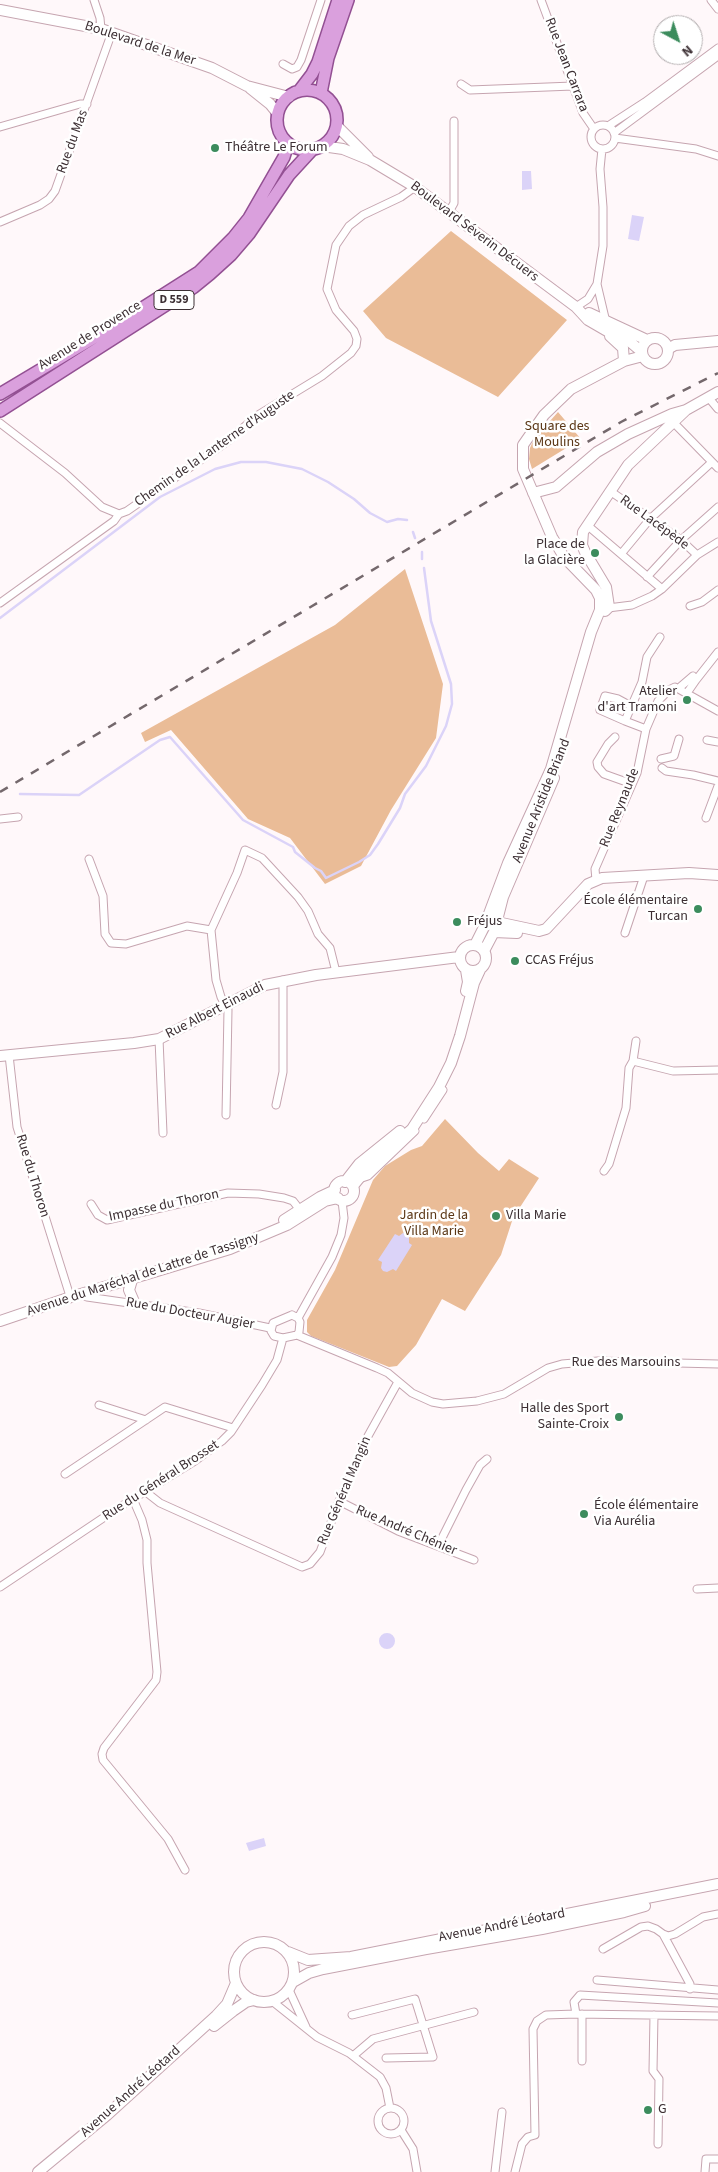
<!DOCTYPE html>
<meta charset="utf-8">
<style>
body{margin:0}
#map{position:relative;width:718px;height:2172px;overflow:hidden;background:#fff8fa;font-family:"Source Sans 3",sans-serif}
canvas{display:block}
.north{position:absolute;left:653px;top:15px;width:50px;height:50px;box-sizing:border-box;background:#fff;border:1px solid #b1acad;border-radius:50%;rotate:140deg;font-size:14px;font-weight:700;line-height:20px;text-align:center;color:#3c2f33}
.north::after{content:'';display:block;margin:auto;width:18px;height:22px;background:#3c8c5d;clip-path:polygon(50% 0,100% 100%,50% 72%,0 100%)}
</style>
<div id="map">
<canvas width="718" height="2172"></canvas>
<div class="north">N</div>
</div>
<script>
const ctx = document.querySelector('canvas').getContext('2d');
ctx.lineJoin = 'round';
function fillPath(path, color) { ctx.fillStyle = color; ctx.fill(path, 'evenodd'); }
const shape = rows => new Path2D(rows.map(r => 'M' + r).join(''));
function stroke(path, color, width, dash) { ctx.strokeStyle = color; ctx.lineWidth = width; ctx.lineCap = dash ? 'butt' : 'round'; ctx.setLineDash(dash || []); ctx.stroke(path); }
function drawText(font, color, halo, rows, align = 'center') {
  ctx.font = font + ' "Source Sans 3",sans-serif'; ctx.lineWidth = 5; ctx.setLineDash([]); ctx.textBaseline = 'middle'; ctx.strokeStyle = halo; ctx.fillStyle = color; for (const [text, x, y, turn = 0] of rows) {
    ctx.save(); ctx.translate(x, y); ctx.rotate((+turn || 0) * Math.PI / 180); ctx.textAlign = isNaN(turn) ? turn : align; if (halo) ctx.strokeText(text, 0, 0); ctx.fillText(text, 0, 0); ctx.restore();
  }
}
const green = shape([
 [451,231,567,320,498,397,386,338,363,311],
 [558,412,581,439,532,469,529,459,530,448,534,439],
 [405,569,443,684,436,738,391,810,361,866,325,884,290,838,248,819,171,730,145,742,141,733,335,625],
 [445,1119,478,1153,499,1171,509,1159,539,1178,513,1218,501,1255,465,1311,442,1299,416,1345,397,1366,389,1367,311,1336,307,1332,307,1320,335,1270,373,1180,385,1166,411,1150,422,1146]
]);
const water = shape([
 [522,171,531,171,532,189,522,190],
 [632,215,644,217,639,241,628,239],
 [403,1233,409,1235,409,1243,412,1245,396,1271,393,1269,387,1272,383,1271,381,1268,382,1262,378,1260,395,1234,399,1236],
 '379 1641a8 8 0 1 1 16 0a8 8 0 1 1-16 0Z',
 [264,1838,266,1846,249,1851,246,1843]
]);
const stream = shape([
 [413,532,415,538],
 [422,552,422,559],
 [0,618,160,497,215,469,241,462,266,462,302,469,328,482,354,499,370,513,387,522,398,519,407,520],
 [20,794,79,795,160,740,170,737,243,820,293,847,295,852,315,868,321,871,326,878,359,862,370,855,378,844,400,808,405,794,426,766,446,726,452,704,451,684,431,621,424,568]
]);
const street = shape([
 [94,0,100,18,101,29],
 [541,0,583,113,594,129],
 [711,0,718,9],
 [283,64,292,69,297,67,301,60,321,0],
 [461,84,470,90,573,86],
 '591 137a12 12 0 1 1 24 0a12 12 0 1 1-24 0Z',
 [608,126,645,102,718,48],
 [0,127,80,104,87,104],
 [614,133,718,56],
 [615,138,696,149,718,156],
 [602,149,600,169,603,207,603,246,597,284,606,322],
 [449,212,454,203,454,121],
 [0,222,40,205,49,199,55,191,112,32],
 [576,307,588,299,597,284],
 [708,397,718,409],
 [0,423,65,473,102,507,119,514],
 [674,423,718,468],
 [610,491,681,540,697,555],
 [587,525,662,589],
 [621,554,650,519,712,462],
 [647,577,681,540,718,507],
 [0,603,114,521,119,514,127,511,228,441,258,415,322,376,351,353,356,346,357,339,354,331,336,310,327,289,336,245,349,226,363,215,401,197,415,187],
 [690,606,702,602,718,590],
 [608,608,632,605,652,596,662,589,697,555,718,542],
 [696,680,718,652],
 [679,688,693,676,696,680,687,693],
 [631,706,618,699,605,696,600,710,625,721,642,682,647,657,660,637],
 [625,721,646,729],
 [615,737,608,744,597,762,598,767,604,774,632,784],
 [707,740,718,742],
 [661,759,674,756,679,739],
 [662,768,666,771,693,775,718,781],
 [706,818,718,786],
 [0,819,18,817],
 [89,859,103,896,105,934,111,943,126,944,187,926,211,930,237,873,245,850,262,858,298,897,308,911,318,934,330,948,336,972],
 [596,880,595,869,637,773,646,729,658,701,669,690,675,687,718,711],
 [211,930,216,980,221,997,228,1010,226,1115],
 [625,933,643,879],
 [159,1039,163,1133],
 [9,1055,17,1127,69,1293],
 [633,1061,673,1071,718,1070],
 [276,1105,283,1072,283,980],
 [424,1119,443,1090],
 [604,1171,609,1164,626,1108,629,1068,633,1061,636,1041],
 [359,1179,368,1176,415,1131],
 [91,1204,98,1215,107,1220,228,1193,259,1194,284,1198,293,1201,300,1210],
 [81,1294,87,1297,199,1313,270,1328],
 [292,1315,298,1318,300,1322,299,1332,297,1335,283,1338,274,1336,271,1331,273,1323,292,1315],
 [298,1318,332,1257,341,1235,344,1218,342,1201],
 [297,1335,377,1368,388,1373,412,1393,432,1402,443,1404,477,1401,504,1394,548,1368,562,1364,598,1361,718,1364],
 [99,1405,146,1420],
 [65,1474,165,1407,233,1428],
 [146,1492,160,1503,302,1567,310,1564,320,1552,339,1501,368,1436,398,1382],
 [133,1499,142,1520,147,1540,147,1563,157,1672,156,1680,104,1748,102,1754,103,1760,168,1839,185,1870],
 [339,1501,398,1531,474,1560],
 [438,1546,466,1490,480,1465,487,1459],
 [0,1587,115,1510,195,1461,222,1441,231,1432,262,1385,277,1360,283,1338],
 [697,1589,718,1588],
 [663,1934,668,1936,675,1934,703,1917,718,1914],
 [603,1949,641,1927,648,1926,656,1929,663,1934,690,1984,690,1989],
 [597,1980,718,1990],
 [289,1990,306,2027],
 [272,2001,317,2037,349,2053,380,2077,386,2088,390,2108],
 [576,2014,574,2002,580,1995,718,2003],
 [582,2014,582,2061],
 [352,2015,415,1999,433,2057,386,2058],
 [654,2015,653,2071,659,2079,658,2144],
 [353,2056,373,2039,474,2012],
 '378 2121a13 13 0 1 1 26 0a13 13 0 1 1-26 0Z',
 [401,2130,413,2149,417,2172],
 [495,2172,502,2112],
 [515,2172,522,2144,528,2137,535,2135,533,2029,537,2021,546,2015,576,2014,718,2016],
 [705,2172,706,2159,718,2159]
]);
const secondary = shape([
 [0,10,101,29,212,68,247,86,289,97],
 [250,88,270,104,278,114],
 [337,126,368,157],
 [322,146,343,149,370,160,415,187,576,307,588,320,607,331,629,341,642,352],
 [589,313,647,340],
 [610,336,623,348,624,361],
 '642 351a13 13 0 1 1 26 0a13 13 0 1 1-26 0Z',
 [668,349,675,345,718,341],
 [533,493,556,487,597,452,628,434,672,414,686,410,718,392],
 [605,611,609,607,606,587,585,552,582,545,583,532,628,465,686,410],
 [484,927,508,863,551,769,591,632,600,610,600,598,596,590,564,557,552,537,523,469,523,445,544,415,571,389,624,361,643,356],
 [494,932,503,897,554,778],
 '460 958a13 13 0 1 1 26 0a13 13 0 1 1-26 0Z',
 [475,945,484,927,490,923,497,922,539,931,546,929,588,884,602,878,689,873,718,875],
 [484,951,494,932,517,933],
 [466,991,468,982,466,970],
 [0,1056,134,1043,159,1039,265,985,316,975,459,957],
 '334 1191a10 10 0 1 1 20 0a10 10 0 1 1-20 0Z',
 [345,1182,359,1164,400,1131],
 [353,1186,369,1166,412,1129,439,1087,451,1063,460,1036,474,983,480,970],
 [284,1220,320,1197,335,1190],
 [132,1280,129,1290,135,1304],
 [0,1321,71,1297,230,1249,287,1225,325,1201,338,1198],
 '234 1972a30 30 0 1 1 60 0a30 30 0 1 1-60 0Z',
 [288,1952,308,1960,351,1957,718,1884],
 [293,1982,309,1973,323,1969,426,1949,542,1929,624,1912,645,1906],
 [214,2026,233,2011,246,2002,254,2000],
 [38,2172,107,2115,216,2016,227,2004,236,1983]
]);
const primary = shape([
 '277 120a30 30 0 1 1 60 0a30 30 0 1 1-60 0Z',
 [299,91,312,74,318,62,338,0],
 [321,93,328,58,348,0],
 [0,394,122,321,199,272,233,238,249,218,284,157,288,144],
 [0,411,194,287,210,274,231,255,249,234,289,175,312,150]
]);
const rail = shape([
 [0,792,621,422,718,373]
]);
const markers = [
 [215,148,5,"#3c8c5d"],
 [595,553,5,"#3c8c5d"],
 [687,700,5,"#3c8c5d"],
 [698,909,5,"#3c8c5d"],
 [457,922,5,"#3c8c5d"],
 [515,961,5,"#3c8c5d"],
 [496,1216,5,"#3c8c5d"],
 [619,1417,5,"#3c8c5d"],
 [584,1514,5,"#3c8c5d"],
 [648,2110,5,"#3c8c5d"]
];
const shields = [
 [174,300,40]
];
const shieldNames = [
 ["D 559",174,300]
];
const streetNames = [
 ["Boulevard de la Mer",140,44,18],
 ["Rue Jean Carrara",566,65,69],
 ["Rue du Mas",73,142,-70],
 ["Boulevard Séverin Décuers",474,232,37],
 ["Avenue de Provence",90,336,-32],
 ["Chemin de la Lanterne d'Auguste",215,449,-35],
 ["Rue Lacépède",654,523,36],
 ["Avenue Aristide Briand",542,801,-68],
 ["Rue Reynaude",620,808,-68],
 ["Rue Albert Einaudi",215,1011,-27],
 ["Rue du Thoron",32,1176,73],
 ["Impasse du Thoron",164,1206,-12],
 ["Avenue du Maréchal de Lattre de Tassigny",143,1275,-18],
 ["Rue du Docteur Augier",190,1314,10],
 ["Rue des Marsouins",626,1363],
 ["Rue du Général Brosset",161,1481,-33],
 ["Rue Général Mangin",345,1491,-67],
 ["Rue André Chénier",406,1531,23],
 ["Avenue André Léotard",502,1926,-11],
 ["Avenue André Léotard",131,2092,-42]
];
const poiNames = [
 ["Théâtre Le Forum",225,148],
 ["Place de",585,545,"right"],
 ["la Glacière",585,561,"right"],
 ["Atelier",677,692,"right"],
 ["d'art Tramoni",677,708,"right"],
 ["École élémentaire",688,901,"right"],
 ["Turcan",688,917,"right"],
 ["Fréjus",467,922],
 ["CCAS Fréjus",525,961],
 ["Villa Marie",506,1216],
 ["Halle des Sport",609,1409,"right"],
 ["Sainte-Croix",609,1425,"right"],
 ["École élémentaire",594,1506],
 ["Via Aurélia",594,1522],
 ["G",658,2110]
];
const parkNames = [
 ["Square des",557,427],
 ["Moulins",557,443],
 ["Jardin de la",434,1216],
 ["Villa Marie",434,1232]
];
fillPath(green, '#eabc97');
fillPath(water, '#dbd3f8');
stroke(stream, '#dbd3f8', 2.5);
stroke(street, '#c6a5b0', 9);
stroke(secondary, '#c6a5b0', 12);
stroke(primary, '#935093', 14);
stroke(street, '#fff', 7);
stroke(secondary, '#fff', 10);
stroke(primary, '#daa0dd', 11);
stroke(rail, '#74686c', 2.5, [9, 9]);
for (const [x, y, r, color] of markers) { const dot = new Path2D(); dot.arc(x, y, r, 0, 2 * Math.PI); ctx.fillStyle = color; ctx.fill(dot); stroke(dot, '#fff', 2); }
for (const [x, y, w] of shields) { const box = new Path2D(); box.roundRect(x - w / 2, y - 9.5, w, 19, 4); ctx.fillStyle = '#fff'; ctx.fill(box); stroke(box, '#3c2f33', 1); }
drawText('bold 12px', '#3c2f33', null, shieldNames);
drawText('14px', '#3c2f33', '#fff', streetNames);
drawText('14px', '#3c2f33', '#fff', poiNames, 'left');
drawText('14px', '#5a3615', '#fff', parkNames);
</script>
